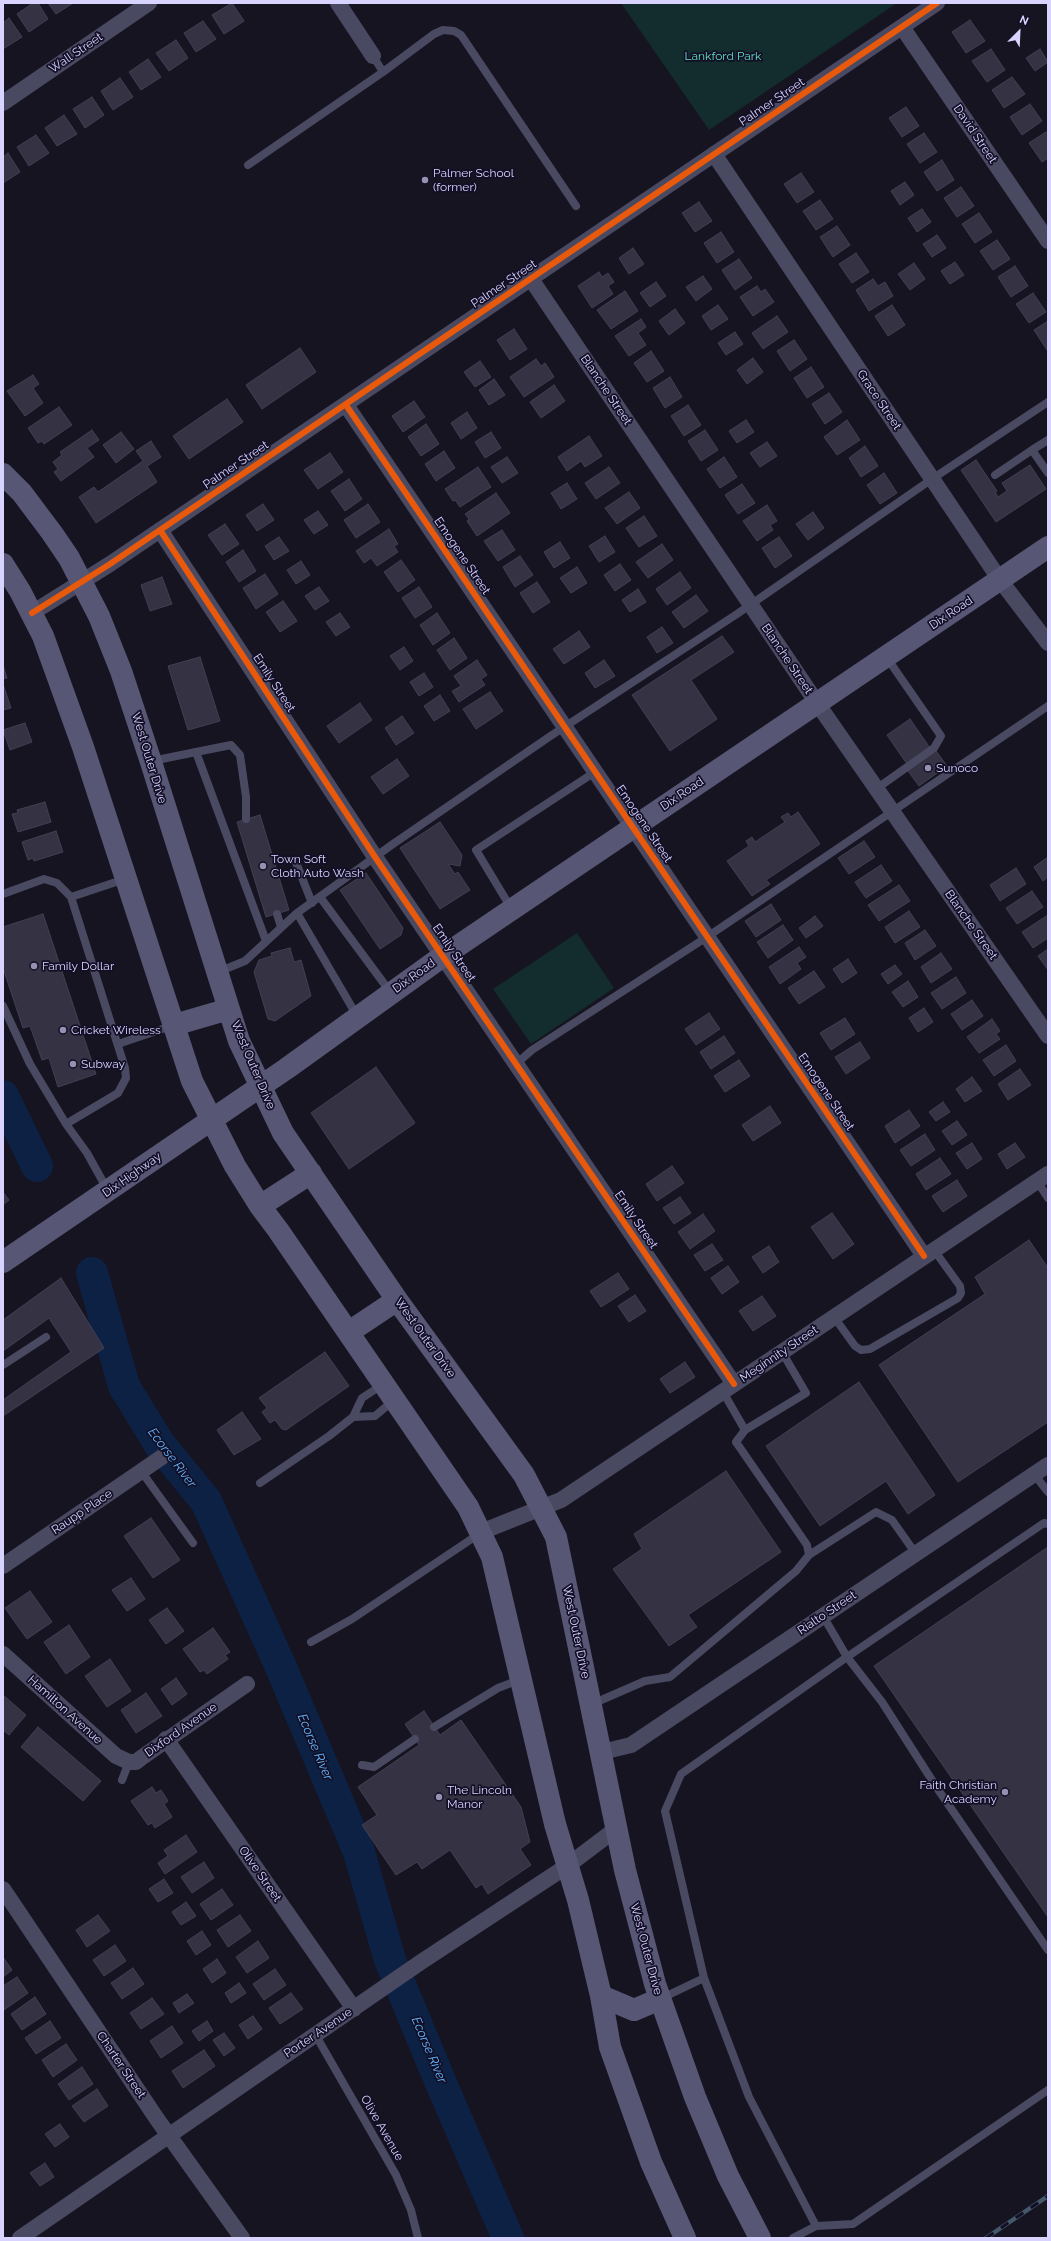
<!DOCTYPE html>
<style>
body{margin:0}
#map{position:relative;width:1051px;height:2241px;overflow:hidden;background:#161421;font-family:Raleway,sans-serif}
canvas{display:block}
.frame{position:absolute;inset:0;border:4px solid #d9d4ff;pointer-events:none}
.north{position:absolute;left:999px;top:12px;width:40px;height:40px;-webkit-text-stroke:3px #130f26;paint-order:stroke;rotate:24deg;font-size:11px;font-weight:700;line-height:16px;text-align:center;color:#d9d4ff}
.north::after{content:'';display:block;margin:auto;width:14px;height:18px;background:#d9d4ff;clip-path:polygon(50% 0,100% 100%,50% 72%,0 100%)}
</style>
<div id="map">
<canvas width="1051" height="2241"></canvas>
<div class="frame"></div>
<div class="north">N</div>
</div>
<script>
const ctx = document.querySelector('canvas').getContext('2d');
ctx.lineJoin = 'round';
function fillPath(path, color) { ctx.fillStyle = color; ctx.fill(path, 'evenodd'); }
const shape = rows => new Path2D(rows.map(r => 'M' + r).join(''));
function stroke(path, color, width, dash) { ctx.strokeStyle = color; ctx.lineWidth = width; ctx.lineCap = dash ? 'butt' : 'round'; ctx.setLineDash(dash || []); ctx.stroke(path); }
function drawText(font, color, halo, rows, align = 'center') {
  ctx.font = font + ' Raleway,sans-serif'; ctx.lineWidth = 3.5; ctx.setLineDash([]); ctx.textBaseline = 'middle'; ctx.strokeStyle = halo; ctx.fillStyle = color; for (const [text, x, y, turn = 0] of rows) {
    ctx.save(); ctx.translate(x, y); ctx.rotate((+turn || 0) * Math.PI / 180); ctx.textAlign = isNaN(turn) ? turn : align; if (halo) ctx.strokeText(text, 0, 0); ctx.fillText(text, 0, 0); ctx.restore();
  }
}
const green = shape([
 [621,3,897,3,709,130],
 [577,933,614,988,531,1044,493,989]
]);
const river = shape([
 [3,1096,37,1166],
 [92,1273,124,1386,160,1445,206,1501,280,1665,359,1852,390,1960,440,2081,508,2238]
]);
const building = shape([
 [33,3,38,3,48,19,29,32,17,14,33,3],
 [48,3,73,3,56,14,48,3],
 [232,3,244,21,224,34,212,15,232,3],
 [9,18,22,37,3,49,3,23,9,18],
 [970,20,985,41,966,53,952,32,970,20],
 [203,21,216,39,196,52,184,33,203,21],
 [176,40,188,58,169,71,156,53,176,40],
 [991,49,1005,70,987,82,972,61,991,49],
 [1040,49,1048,62,1035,71,1026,58,1040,49],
 [148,59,161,77,141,90,129,72,148,59],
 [1012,77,1025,94,1004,108,992,90,1012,77],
 [120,78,133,97,113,110,101,91,120,78],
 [92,97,104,115,85,128,73,109,92,97],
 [1030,104,1042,121,1022,135,1010,117,1030,104],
 [906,107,919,126,902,137,889,118,906,107],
 [64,115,77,134,57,146,45,128,64,115],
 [1046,132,1048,135,1048,158,1042,162,1029,143,1046,132],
 [924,133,937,152,920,163,907,144,924,133],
 [36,135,49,153,29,166,17,147,36,135],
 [8,153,20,172,3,183,3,157,8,153],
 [942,160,954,180,937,191,924,172,942,160],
 [801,173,814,192,797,203,784,184,801,173],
 [905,182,914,195,900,205,891,191,905,182],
 [961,187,974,206,957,217,944,198,961,187],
 [820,200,833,219,816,230,803,211,820,200],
 [699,202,712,221,695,232,682,213,699,202],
 [922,209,931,222,917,232,908,218,922,209],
 [979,213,992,232,975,243,962,224,979,213],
 [837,226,850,245,833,257,820,237,837,226],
 [721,232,734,252,717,263,704,243,721,232],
 [937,235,946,248,932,257,923,244,937,235],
 [997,240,1010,259,993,270,980,251,997,240],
 [633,248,644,264,629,274,619,258,633,248],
 [856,253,869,272,852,283,839,264,856,253],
 [739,259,752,278,735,290,722,270,739,259],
 [955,262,964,275,950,284,941,271,955,262],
 [914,263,925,279,910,290,898,274,914,263],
 [1015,266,1028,286,1011,297,998,277,1015,266],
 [599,272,602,277,608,273,614,282,608,286,613,294,592,308,578,286,599,272],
 [703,276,712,289,696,301,686,287,703,276],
 [873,279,878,286,885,282,893,296,869,311,856,290,873,279],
 [656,282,666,296,650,307,640,293,656,282],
 [757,286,761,292,765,289,774,302,753,316,740,297,757,286],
 [625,291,638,311,611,329,597,310,625,291],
 [1033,293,1046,312,1029,323,1016,304,1033,293],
 [718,305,728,319,711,330,702,316,718,305],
 [892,305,905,325,888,336,875,316,892,305],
 [675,309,685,323,669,335,659,321,675,309],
 [777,316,788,332,763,349,752,333,777,316],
 [641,319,646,327,638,333,646,345,629,356,615,336,641,319],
 [1048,321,1048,349,1047,350,1034,330,1048,321],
 [514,329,527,349,510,360,497,340,514,329],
 [735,332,743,344,726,355,718,343,735,332],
 [794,340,807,359,790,371,777,351,794,340],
 [300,348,316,372,262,409,246,385,300,348],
 [651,351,664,371,647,382,634,363,651,351],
 [753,358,763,372,747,384,737,370,753,358],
 [536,359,541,366,545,363,554,377,524,397,510,377,536,359],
 [480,361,491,377,475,387,464,372,480,361],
 [811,367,824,387,807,398,794,378,811,367],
 [33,375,39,384,33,388,43,403,25,416,7,391,33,375],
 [670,377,682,397,665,408,653,388,670,377],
 [494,379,505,395,489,405,479,390,494,379],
 [554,385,565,401,541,418,530,402,554,385],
 [829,393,842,412,825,424,812,404,829,393],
 [227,399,243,422,189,459,173,436,227,399],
 [414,401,425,417,403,432,392,416,414,401],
 [688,405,701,425,684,436,671,416,688,405],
 [59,407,72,425,44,444,42,441,38,443,28,428,59,407],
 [467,412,477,428,461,439,451,423,467,412],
 [746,420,754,432,737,443,729,431,746,420],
 [847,420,860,440,837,455,824,437,847,420],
 [426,424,439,444,421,456,408,437,426,424],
 [92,430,99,440,87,448,94,457,61,481,54,472,58,469,53,462,62,455,60,452,92,430],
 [705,430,718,450,701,461,688,441,705,430],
 [121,432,134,449,116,463,103,445,121,432],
 [491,432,501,448,485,458,475,442,491,432],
 [589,436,602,456,585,467,581,461,567,471,558,457,589,436],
 [151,441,161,457,147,466,157,482,96,523,79,497,94,487,98,492,143,461,136,451,151,441],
 [767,442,777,456,760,467,750,453,767,442],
 [865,446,878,466,861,477,849,458,865,446],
 [444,451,455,468,436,481,425,464,444,451],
 [330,453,343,472,318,489,304,470,330,453],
 [507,457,518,473,502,483,491,467,507,457],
 [724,457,737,477,720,488,707,469,724,457],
 [976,460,997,491,995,492,998,497,1007,491,1002,483,1030,465,1046,489,996,522,961,470,976,460],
 [478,467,491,487,460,507,455,500,453,501,445,489,478,467],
 [609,467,620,483,596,499,585,483,609,467],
 [884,473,897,493,880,504,867,485,884,473],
 [349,479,362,499,345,511,331,491,349,479],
 [567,483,577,499,561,509,551,493,567,483],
 [742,484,755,503,738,514,725,495,742,484],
 [629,492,640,508,617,524,605,508,629,492],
 [496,493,510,513,477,536,467,521,469,519,465,514,496,493],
 [263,504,274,520,257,531,246,515,263,504],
 [368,504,380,522,356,538,344,520,368,504],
 [767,505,777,521,770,525,773,530,757,541,743,521,767,505],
 [318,511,328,525,314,534,304,520,318,511],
 [813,512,824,528,808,540,796,524,813,512],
 [644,516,657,536,639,547,626,528,644,516],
 [225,524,239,544,222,555,208,535,225,524],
 [389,529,398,544,394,546,398,552,377,566,371,558,364,563,356,551,389,529],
 [502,530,515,550,498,561,484,541,502,530],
 [605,536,615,552,599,562,589,546,605,536],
 [279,537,289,551,274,560,265,546,279,537],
 [779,537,792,556,775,568,762,548,779,537],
 [560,542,570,558,554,568,544,552,560,542],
 [662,544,673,560,648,578,636,562,662,544],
 [243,550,256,571,239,582,226,562,243,550],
 [520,556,533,575,515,587,503,567,520,556],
 [401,560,415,580,398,592,384,572,401,560],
 [301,561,310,575,296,584,287,570,301,561],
 [620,564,631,580,615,591,604,575,620,564],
 [577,567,587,583,571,593,560,578,577,567],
 [680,572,691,588,667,605,656,589,680,572],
 [265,574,278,594,256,609,243,588,265,574],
 [162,577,172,604,150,611,141,585,162,577],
 [537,582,550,602,533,613,520,593,537,582],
 [319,587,329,601,315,610,305,596,319,587],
 [419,587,432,607,415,618,402,598,419,587],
 [638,589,646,602,630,612,622,600,638,589],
 [696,595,708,611,684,628,672,612,696,595],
 [283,601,297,621,280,632,266,612,283,601],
 [340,613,350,627,336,636,326,622,340,613],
 [437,613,450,633,433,645,420,625,437,613],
 [662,627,673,643,657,653,647,637,662,627],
 [579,631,590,647,564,664,553,649,579,631],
 [722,636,734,652,691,680,717,719,670,751,632,695,722,636],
 [454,638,467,658,450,670,437,650,454,638],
 [404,647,413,661,400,670,390,656,404,647],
 [200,657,220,721,188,730,168,666,200,657],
 [477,660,487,675,481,679,485,685,459,702,452,691,461,686,454,676,477,660],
 [604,660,615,676,595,688,585,673,604,660],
 [3,665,7,678,3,679,3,665],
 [424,673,433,687,419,696,410,682,424,673],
 [3,684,11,708,3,710,3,684],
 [490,692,503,711,476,729,463,709,490,692],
 [440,695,450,711,434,721,424,706,440,695],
 [360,703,372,720,339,743,327,726,360,703],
 [402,716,414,733,396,745,385,728,402,716],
 [910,719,930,748,907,764,887,735,910,719],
 [25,723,32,742,10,750,3,730,25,723],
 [936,751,947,766,919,786,908,771,936,751],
 [397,759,409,776,383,794,371,777,397,759],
 [45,802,51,822,18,832,12,814,18,813,17,810,45,802],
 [798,812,820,844,766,880,770,884,752,896,727,861,749,846,746,841,752,837,755,842,785,822,781,817,788,813,791,817,798,812],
 [260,815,289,910,266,917,237,822,260,815],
 [440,822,462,855,460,866,448,864,455,874,458,872,470,890,440,909,400,848,440,822],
 [56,831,63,852,34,861,33,858,28,860,22,842,56,831],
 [864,841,875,857,849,874,838,858,864,841],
 [1048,857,1048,877,1043,881,1034,867,1048,857],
 [881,865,892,881,866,898,855,882,881,865],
 [1016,868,1026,884,1000,901,990,885,1016,868],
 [366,873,403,928,401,935,380,949,340,890,366,873],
 [899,885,910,901,879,921,868,905,899,885],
 [1032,891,1043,907,1017,924,1006,908,1032,891],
 [771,904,781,920,756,937,745,921,771,904],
 [909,911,920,927,895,943,885,927,909,911],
 [43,914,96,1074,58,1087,49,1058,42,1060,30,1026,23,1028,3,968,3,927,43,914],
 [1048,915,1048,938,1033,948,1022,932,1048,915],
 [815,916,823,926,806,938,799,928,815,916],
 [783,925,793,940,768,958,757,942,783,925],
 [925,930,936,946,915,960,905,943,925,930],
 [799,947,806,957,797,963,801,969,780,984,769,967,799,947],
 [290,948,294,962,301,960,311,996,275,1021,268,1019,254,972,259,960,272,956,271,953,290,948],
 [1048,949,1048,970,1038,956,1048,949],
 [941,953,952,969,931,983,921,967,941,953],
 [848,959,857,973,842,983,833,969,848,959],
 [895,965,902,974,888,984,881,974,895,965],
 [814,971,825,987,799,1004,788,988,814,971],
 [956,977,966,993,942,1009,931,993,956,977],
 [908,981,918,997,903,1007,892,992,908,981],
 [972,1000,983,1016,962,1030,951,1014,972,1000],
 [924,1008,933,1022,918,1032,909,1018,924,1008],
 [709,1013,720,1029,696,1045,685,1029,709,1013],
 [845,1018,855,1034,831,1050,820,1033,845,1018],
 [992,1019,1000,1031,996,1034,1000,1039,979,1053,967,1037,992,1019],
 [724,1036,735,1053,711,1069,700,1052,724,1036],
 [860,1042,870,1058,846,1074,835,1057,860,1042],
 [1006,1045,1016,1061,994,1076,983,1060,1006,1045],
 [739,1060,750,1076,725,1092,714,1076,739,1060],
 [376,1067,415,1123,349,1169,311,1113,376,1067],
 [1020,1069,1031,1085,1008,1100,998,1084,1020,1069],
 [972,1077,982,1091,965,1102,956,1089,972,1077],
 [943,1102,950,1112,936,1121,929,1112,943,1102],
 [770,1106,781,1123,753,1141,742,1125,770,1106],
 [909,1110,920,1126,895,1143,885,1126,909,1110],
 [957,1121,967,1135,952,1145,942,1131,957,1121],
 [925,1134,935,1150,911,1166,900,1150,925,1134],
 [972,1143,982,1159,967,1169,956,1153,972,1143],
 [1015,1143,1025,1157,1007,1169,998,1154,1015,1143],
 [940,1158,951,1174,926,1190,916,1174,940,1158],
 [672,1166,684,1183,657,1201,646,1184,672,1166],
 [957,1180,967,1196,943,1212,932,1196,957,1180],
 [3,1192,9,1200,3,1205,3,1192],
 [680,1197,691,1213,674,1224,663,1208,680,1197],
 [832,1213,854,1244,833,1259,811,1227,832,1213],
 [703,1214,715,1231,690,1249,678,1232,703,1214],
 [1029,1240,1048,1268,1048,1422,958,1482,879,1365,985,1294,975,1277,1029,1240],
 [712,1244,723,1260,705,1271,694,1255,712,1244],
 [769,1246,779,1262,763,1273,752,1257,769,1246],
 [728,1266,739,1282,722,1294,711,1278,728,1266],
 [618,1273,629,1289,601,1307,590,1291,618,1273],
 [61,1278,104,1348,3,1416,3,1400,71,1352,49,1318,3,1351,3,1320,61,1278],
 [635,1295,646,1311,629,1322,618,1306,635,1295],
 [762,1296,776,1316,753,1331,739,1311,762,1296],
 [325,1352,349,1386,286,1430,282,1429,275,1420,270,1423,262,1412,267,1408,259,1398,325,1352],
 [685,1362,695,1377,670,1393,660,1379,685,1362],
 [859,1382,935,1495,908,1514,886,1481,820,1526,766,1446,859,1382],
 [242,1412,261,1439,234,1455,217,1430,242,1412],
 [726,1471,781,1552,688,1615,697,1627,669,1646,613,1569,642,1549,634,1534,726,1471],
 [151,1518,180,1560,153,1578,124,1536,151,1518],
 [1048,1547,1048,1917,874,1666,1048,1547],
 [131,1578,145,1599,127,1611,112,1590,131,1578],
 [30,1591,52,1622,27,1639,5,1608,30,1591],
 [167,1608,184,1631,166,1644,149,1620,167,1608],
 [69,1625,90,1657,66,1674,44,1642,69,1625],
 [213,1628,230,1652,225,1655,228,1659,207,1674,204,1670,200,1672,183,1649,213,1628],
 [110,1659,131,1691,107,1707,85,1676,110,1659],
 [176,1678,187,1694,172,1705,161,1689,176,1678],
 [146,1693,162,1716,136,1733,121,1710,146,1693],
 [3,1695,26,1715,9,1735,3,1730,3,1695],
 [424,1711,440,1735,461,1720,521,1807,530,1842,520,1849,531,1865,488,1894,482,1884,476,1888,450,1850,422,1869,417,1862,396,1875,362,1825,377,1815,358,1787,419,1745,405,1724,424,1711],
 [38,1727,101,1781,83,1801,21,1747,38,1727],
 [152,1787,156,1793,161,1790,168,1801,164,1804,172,1817,155,1828,152,1823,148,1825,131,1801,152,1787],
 [186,1835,197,1852,165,1874,158,1863,168,1856,164,1850,186,1835],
 [204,1862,214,1878,192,1893,181,1877,204,1862],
 [164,1879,173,1893,158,1902,149,1889,164,1879],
 [222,1889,233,1905,211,1920,200,1904,222,1889],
 [186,1902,196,1916,181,1925,172,1912,186,1902],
 [98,1915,110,1931,87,1947,76,1930,98,1915],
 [240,1915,251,1931,228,1947,217,1930,240,1915],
 [202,1931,211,1945,196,1955,187,1941,202,1931],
 [258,1941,269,1958,247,1973,236,1957,258,1941],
 [115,1945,126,1961,104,1976,93,1960,115,1945],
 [3,1957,12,1970,3,1977,3,1957],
 [217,1959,226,1973,212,1983,203,1969,217,1959],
 [133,1968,144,1984,122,1999,111,1983,133,1968],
 [275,1969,286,1985,264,2000,253,1984,275,1969],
 [17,1977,28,1993,4,2010,3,1986,17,1977],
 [239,1983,246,1993,231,2003,225,1993,239,1983],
 [291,1993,303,2009,280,2024,269,2008,291,1993],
 [187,1994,194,2003,179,2013,173,2003,187,1994],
 [35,1997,46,2014,22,2030,11,2014,35,1997],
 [152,1998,164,2014,141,2029,130,2013,152,1998],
 [253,2016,262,2029,248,2039,239,2025,253,2016],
 [50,2021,61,2038,36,2054,25,2038,50,2021],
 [207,2021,213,2031,199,2041,192,2031,207,2021],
 [172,2026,183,2043,161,2058,150,2041,172,2026],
 [224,2033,235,2048,224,2056,213,2040,224,2033],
 [66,2044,77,2060,53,2077,42,2060,66,2044],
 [204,2050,215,2066,183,2088,172,2071,204,2050],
 [82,2067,93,2084,69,2100,58,2084,82,2067],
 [97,2089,108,2106,84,2122,72,2106,97,2089],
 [60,2124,69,2137,55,2147,45,2134,60,2124],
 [45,2163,54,2177,40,2186,30,2173,45,2163]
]);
const service = shape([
 [373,56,383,72,434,34,443,30,454,31,461,35,576,206],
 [248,165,383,72],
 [1048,440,1032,450,1048,473],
 [995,475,1032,450],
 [196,752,231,745,240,755,246,797,246,819],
 [152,761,196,752,266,941],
 [876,789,934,748,941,736,887,658],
 [295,860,312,903],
 [3,894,44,879,57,883,71,897,125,1068,126,1078,118,1093,66,1124],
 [71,897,125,879],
 [320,897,391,993],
 [511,908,476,850,595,772],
 [297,913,357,1016],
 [277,914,281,927],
 [218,972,245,961,297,913,393,844,549,737,737,614,932,479,1048,402],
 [3,1006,30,1064,66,1124,87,1153,107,1189],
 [118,1044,174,1025],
 [516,1064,532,1050,707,937,1048,706],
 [1037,1181,1048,1198],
 [834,1317,855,1346,861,1350,870,1349,958,1298,961,1293,960,1286,934,1250],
 [782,1352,806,1393,745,1430,736,1442,807,1545,809,1555],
 [3,1365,46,1337],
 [723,1392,745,1430],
 [353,1417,375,1416,394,1400],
 [141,1471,193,1543],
 [1034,1474,1048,1492],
 [260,1483,329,1436,353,1417,362,1398,382,1385],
 [823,1616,847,1657,1044,1523,1048,1524],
 [311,1642,352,1619,479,1534],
 [592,1704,645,1681,670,1677,796,1571,809,1555,876,1512,892,1520,916,1554],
 [434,1727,498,1688,519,1680],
 [362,1765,374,1767,415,1739],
 [122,1780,129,1762],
 [660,1999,704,1978],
 [315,2034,396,2175,411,2210,418,2238],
 [816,2226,749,2097,704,1978,665,1811,681,1774,847,1657,882,1702,937,1788,1048,1950],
 [793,2238,816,2226,853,2224,1048,2090]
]);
const minor = shape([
 [338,3,373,56],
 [902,27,1048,241],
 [3,103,149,3],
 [714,154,1000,580,1048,643],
 [531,279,817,703,1048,1036],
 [346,405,924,1256],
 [160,530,375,857,734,1384],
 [32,613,110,564,937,3],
 [481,1532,561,1500,1048,1174],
 [3,1566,162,1457],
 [3,1654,116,1756,129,1762,136,1762,141,1758,247,1684],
 [166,1739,354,2009],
 [602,1752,631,1745,1048,1465],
 [3,1889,157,2119,242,2238],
 [20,2238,421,1962,567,1866,616,1829]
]);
const secondary = shape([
 [3,474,22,493,52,533,69,558,99,616,121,671,151,762,239,1041,283,1133,397,1300,524,1475,556,1537,625,1870,655,1984,695,2097,728,2176,760,2238],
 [3,564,20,591,43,636,83,747,192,1081,235,1166,260,1206,278,1230,468,1507,492,1557,555,1824,578,1900,601,1996,610,2047,651,2162,685,2238],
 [174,1025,229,1009],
 [260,1206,311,1173],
 [3,1262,286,1069,443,956,1048,547],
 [349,1332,397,1300],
 [601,1996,634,2010,660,1999]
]);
const rail = shape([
 [986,2238,1048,2196]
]);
const cycleway = shape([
 [346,405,924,1256],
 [160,530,375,857,734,1384],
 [32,613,110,564,937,3]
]);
const markers = [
 [425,180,4,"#9591b1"],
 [928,768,4,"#9591b1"],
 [263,866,4,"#9591b1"],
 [34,966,4,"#9591b1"],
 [63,1030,4,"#9591b1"],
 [73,1064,4,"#9591b1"],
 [1005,1792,4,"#9591b1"],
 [439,1797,4,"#9591b1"]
];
const streetNames = [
 ["Wall Street",76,53,-34],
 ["Palmer Street",772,102,-34],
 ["David Street",975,134,56],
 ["Palmer Street",504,284,-34],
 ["Blanche Street",606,390,56],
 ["Grace Street",879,400,56],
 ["Palmer Street",236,465,-34],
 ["Emogene Street",462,556,56],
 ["Dix Road",951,613,-34],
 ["Blanche Street",787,659,56],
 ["Emily Street",274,683,57],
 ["West Outer Drive",149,758,73],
 ["Dix Road",682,794,-34],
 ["Emogene Street",644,824,56],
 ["Blanche Street",971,925,55],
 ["Emily Street",454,953,56],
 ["Dix Road",414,976,-36],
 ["West Outer Drive",253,1065,67],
 ["Emogene Street",826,1092,56],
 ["Dix Highway",132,1175,-35],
 ["Emily Street",636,1220,56],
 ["West Outer Drive",425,1338,54],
 ["Meginnity Street",779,1354,-34],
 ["Raupp Place",82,1512,-34],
 ["Rialto Street",827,1613,-34],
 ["West Outer Drive",576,1632,78],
 ["Hamilton Avenue",65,1710,42],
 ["Dixford Avenue",181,1730,-35],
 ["Olive Street",260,1874,55],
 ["West Outer Drive",646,1949,75],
 ["Porter Avenue",318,2033,-34],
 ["Charter Street",121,2065,56],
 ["Olive Avenue",382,2128,60]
];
const parkNames = [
 ["Lankford Park",723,56]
];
const poiNames = [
 ["Palmer School",433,173],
 ["(former)",433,187],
 ["Sunoco",936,768],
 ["Town Soft",271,859],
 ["Cloth Auto Wash",271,873],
 ["Family Dollar",42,966],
 ["Cricket Wireless",71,1030],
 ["Subway",81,1064],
 ["Faith Christian",997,1785,"right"],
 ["Academy",997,1799,"right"],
 ["The Lincoln",447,1790],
 ["Manor",447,1804]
];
const waterNames = [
 ["Ecorse River",172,1458,53],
 ["Ecorse River",315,1747,67],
 ["Ecorse River",429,2050,67]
];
fillPath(green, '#132c2d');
stroke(river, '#0d2144', 32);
fillPath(building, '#343243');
stroke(building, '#433f54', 1);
stroke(service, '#4a4962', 8);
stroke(minor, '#4a4962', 16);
stroke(secondary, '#575674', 22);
stroke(rail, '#43596b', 4.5);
stroke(rail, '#130f26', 3, [9]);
stroke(cycleway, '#e8590c', 6);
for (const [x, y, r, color] of markers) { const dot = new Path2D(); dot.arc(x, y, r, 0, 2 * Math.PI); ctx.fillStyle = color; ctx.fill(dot); stroke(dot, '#130f26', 1.5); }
drawText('12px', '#d9d4ff', '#130f26', streetNames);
drawText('12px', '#5fe0c0', '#130f26', parkNames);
drawText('12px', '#d9d4ff', '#130f26', poiNames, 'left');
drawText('italic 13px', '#62b6ff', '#130f26', waterNames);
</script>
